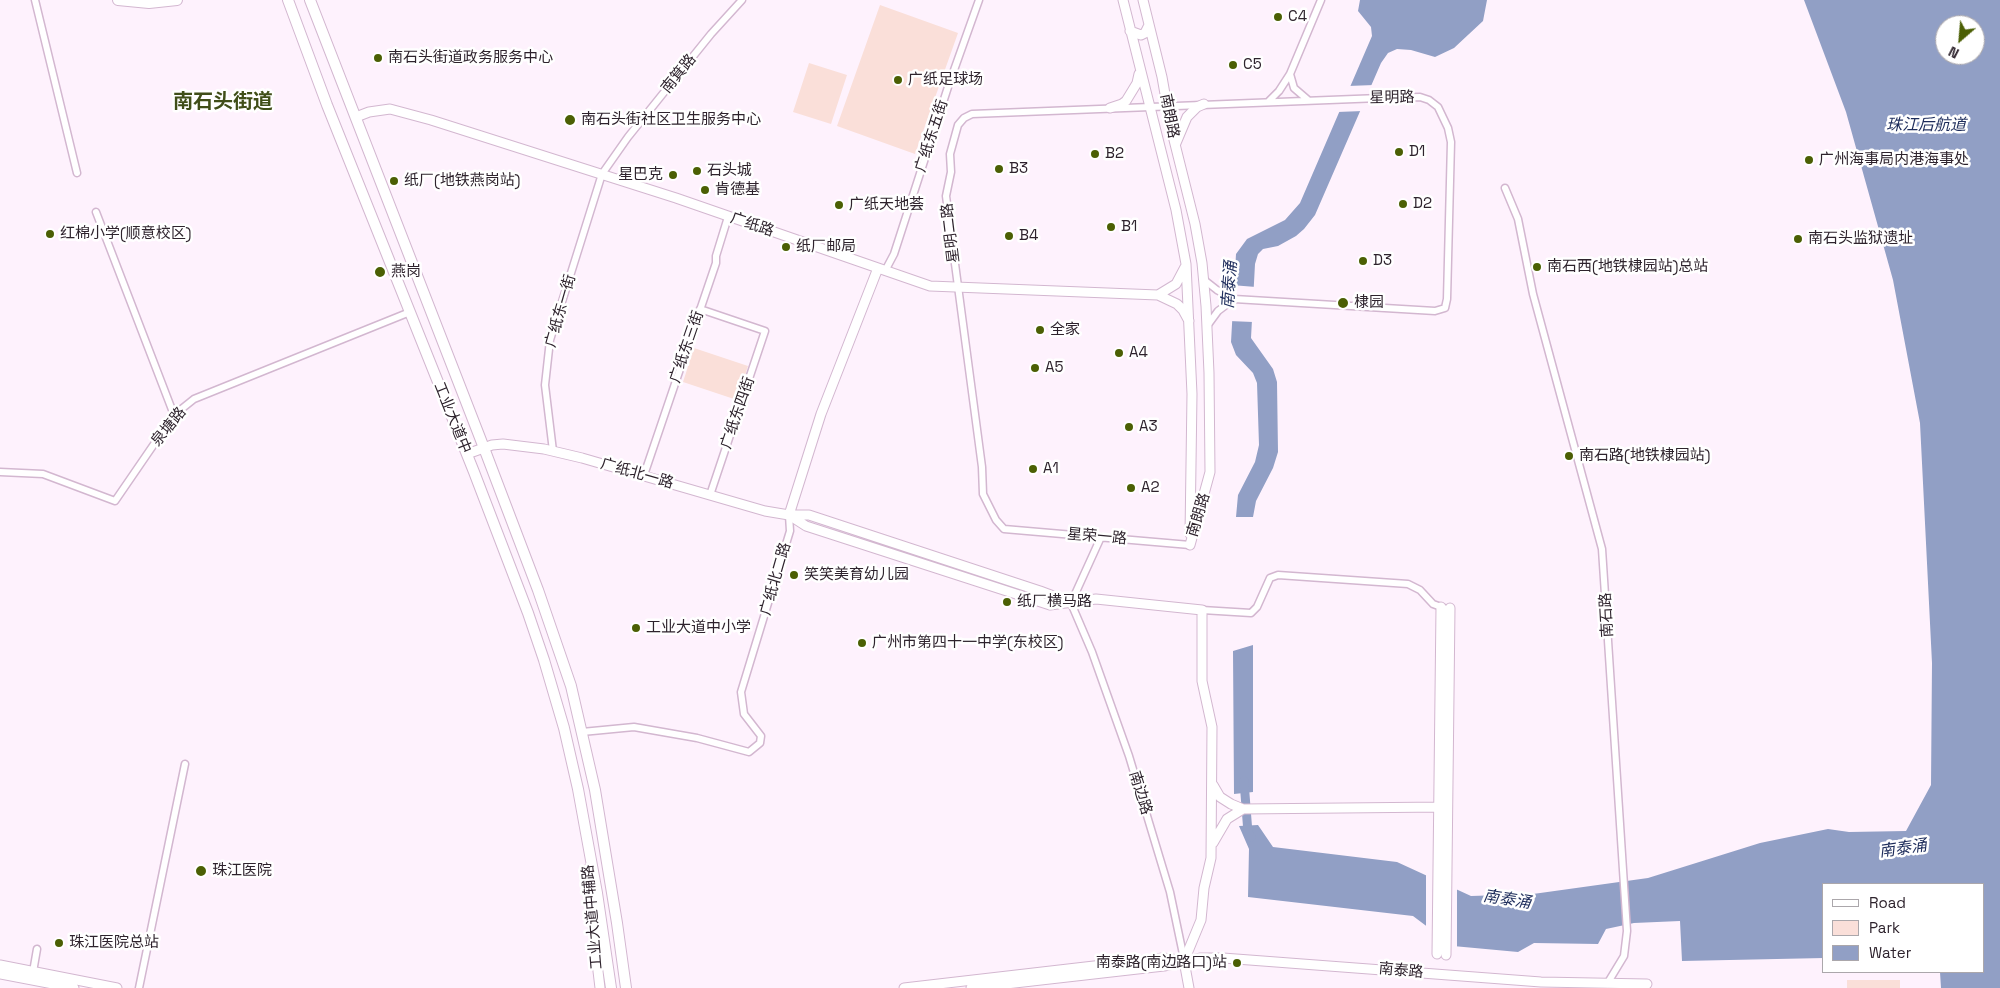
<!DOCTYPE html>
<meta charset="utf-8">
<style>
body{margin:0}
#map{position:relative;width:2000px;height:988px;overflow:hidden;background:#fef2fd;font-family:"Space Grotesk",sans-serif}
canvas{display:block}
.legend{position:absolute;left:1822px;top:883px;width:162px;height:90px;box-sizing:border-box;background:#fff;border:1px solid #aba7ab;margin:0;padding:6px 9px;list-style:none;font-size:15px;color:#2e232d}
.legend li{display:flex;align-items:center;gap:10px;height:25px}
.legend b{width:25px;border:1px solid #aba7ab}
.north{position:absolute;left:1935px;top:15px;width:50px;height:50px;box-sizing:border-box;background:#fff;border:1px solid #aba7ab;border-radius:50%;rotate:207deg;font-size:14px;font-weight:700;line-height:20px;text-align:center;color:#2e232d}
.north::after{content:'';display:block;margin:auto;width:18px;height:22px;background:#4b5f04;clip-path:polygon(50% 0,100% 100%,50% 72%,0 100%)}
</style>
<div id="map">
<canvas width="2000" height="988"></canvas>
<ul class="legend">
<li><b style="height:6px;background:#fff"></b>Road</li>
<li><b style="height:14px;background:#fadfd9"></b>Park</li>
<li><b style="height:14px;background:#919fc5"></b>Water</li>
</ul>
<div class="north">N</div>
</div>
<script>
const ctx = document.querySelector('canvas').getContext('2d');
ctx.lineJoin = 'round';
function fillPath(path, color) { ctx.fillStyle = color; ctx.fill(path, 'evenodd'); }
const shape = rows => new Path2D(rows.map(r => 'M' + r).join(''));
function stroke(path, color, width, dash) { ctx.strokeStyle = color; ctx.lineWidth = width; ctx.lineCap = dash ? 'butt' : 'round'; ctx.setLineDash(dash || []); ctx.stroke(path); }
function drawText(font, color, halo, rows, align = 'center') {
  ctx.font = font + ' "Space Grotesk","Noto Sans SC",sans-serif'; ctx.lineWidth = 5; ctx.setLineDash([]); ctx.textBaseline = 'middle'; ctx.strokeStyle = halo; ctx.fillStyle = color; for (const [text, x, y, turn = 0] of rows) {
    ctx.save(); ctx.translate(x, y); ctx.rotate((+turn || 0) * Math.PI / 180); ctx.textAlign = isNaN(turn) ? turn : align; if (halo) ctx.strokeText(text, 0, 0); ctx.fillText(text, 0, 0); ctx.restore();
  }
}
const green = shape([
 [880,5,958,33,915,154,837,126],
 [809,63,847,75,831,124,793,112],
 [694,348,748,366,737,400,683,382],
 [1847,980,1900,980,1900,988,1847,988]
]);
const water = shape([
 [1360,0,1487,0,1483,21,1454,48,1435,57,1411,50,1397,49,1388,53,1381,63,1315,215,1304,229,1296,236,1278,246,1263,249,1258,254,1255,264,1251,338,1273,369,1277,382,1278,452,1273,468,1256,501,1253,517,1236,517,1238,495,1255,462,1259,445,1257,383,1253,373,1236,355,1231,342,1236,254,1247,239,1285,220,1300,203,1372,36,1371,27,1358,11],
 [1804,0,2000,0,2000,988,1941,988,1940,972,1984,972,1984,884,1824,884,1824,958,1682,961,1680,921,1634,923,1606,929,1598,944,1534,943,1518,952,1453,946,1413,916,1248,897,1249,849,1239,826,1258,825,1273,847,1397,862,1471,896,1533,894,1648,878,1760,843,1828,829,1849,832,1906,831,1931,785,1932,663,1920,423,1893,280,1846,112],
 [1945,25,1975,25,1975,55,1945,55],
 [1253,645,1253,792,1234,794,1233,651]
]);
const pier = shape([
 [1374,85,1363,111,1337,112,1348,86],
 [1231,285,1256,287,1253,322,1229,321],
 [1426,873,1457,887,1457,949,1452,948,1426,929]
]);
const canal = shape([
 [1244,781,1248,833,1251,837]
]);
const minor = shape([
 [35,0,77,173],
 [1290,74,1294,88,1308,100],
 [1268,102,1279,91,1290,74,1321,0],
 [1505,188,1518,219,1533,294,1602,549,1627,931,1624,956,1607,984],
 [96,212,174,415],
 [885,271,894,254,948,87,979,0],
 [700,309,765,331,710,495],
 [1207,326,1218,311,1234,299],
 [553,451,545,385,550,340,602,174,628,137,711,34,742,0],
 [0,472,43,474,115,501,174,415,194,399,410,312],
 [644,475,716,263,716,256,728,217],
 [1101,537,1071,603,1092,652,1129,756,1170,892,1184,959],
 [1190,545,1004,529,996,520,983,494,982,467,946,196,951,172,950,154,958,125,964,118,972,114,1380,98,1420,97,1429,100,1438,107,1448,128,1451,142,1447,299,1445,308,1435,311,1234,299,1217,290,1203,279],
 [1202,610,1251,613,1257,607,1270,578,1278,575,1408,584,1420,590,1433,604,1444,608],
 [582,732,634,727,697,738,749,752,760,743,761,736,744,714,741,692,790,531,789,515],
 [33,972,37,949],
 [139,988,185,764]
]);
const tertiary = shape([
 [1123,0,1176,210,1186,264,1192,394,1190,534],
 [1143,0,1162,77,1171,128,1195,224,1202,263,1206,306,1209,373,1210,472,1190,545],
 [1130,31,1141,35,1145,33,1149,25],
 [1110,108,1122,104,1126,101,1137,83,1139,74],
 [356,117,369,112,390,109,431,120,676,198,930,286,1158,295,1177,304,1183,310,1189,321],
 [1176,143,1187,117,1197,107,1204,104],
 [1158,295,1176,284,1185,267],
 [467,454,492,445,503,444,544,449,582,458,765,511,789,515,809,515,1040,591,1069,602],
 [789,515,806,526,1050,605,1096,599,1202,610,1202,681,1212,727,1211,858,1204,888,1201,920,1184,961],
 [789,515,821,414,878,268],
 [1213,785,1220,797,1231,804,1243,809,1442,807],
 [1213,843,1227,819,1243,809],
 [1437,954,1441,607],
 [1446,955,1450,608],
 [1184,961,1189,988],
 [904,988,1163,958,1179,960],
 [971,988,1164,966,1201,958,1223,958,1541,982,1647,984]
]);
const secondary = shape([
 [589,868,591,912,600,988],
 [0,965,117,988],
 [0,974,74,988]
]);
const primary = shape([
 [118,0,149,3,177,0],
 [288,0,327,105,474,472,528,613,544,660,564,728,578,789,597,893,611,988],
 [310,0,484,448,538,590,571,686,595,790,617,923,626,988]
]);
const markers = [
 [1278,17,5,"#4b5f04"],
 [378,58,5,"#4b5f04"],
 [1233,65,5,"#4b5f04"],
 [898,80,5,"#4b5f04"],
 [570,120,6,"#4b5f04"],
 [1399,152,5,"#4b5f04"],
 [1095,154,5,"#4b5f04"],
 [1809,160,5,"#4b5f04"],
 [999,169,5,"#4b5f04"],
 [697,171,5,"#4b5f04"],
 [673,175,5,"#4b5f04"],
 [394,181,5,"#4b5f04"],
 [705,190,5,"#4b5f04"],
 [1403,204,5,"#4b5f04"],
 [839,205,5,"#4b5f04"],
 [1111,227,5,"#4b5f04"],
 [50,234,5,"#4b5f04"],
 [1009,236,5,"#4b5f04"],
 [1798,239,5,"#4b5f04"],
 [786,247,5,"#4b5f04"],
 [1363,261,5,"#4b5f04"],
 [1537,267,5,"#4b5f04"],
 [380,272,6,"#4b5f04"],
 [1343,303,6,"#4b5f04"],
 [1040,330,5,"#4b5f04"],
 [1119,353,5,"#4b5f04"],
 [1035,368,5,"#4b5f04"],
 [1129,427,5,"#4b5f04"],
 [1569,456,5,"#4b5f04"],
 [1033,469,5,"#4b5f04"],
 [1131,488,5,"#4b5f04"],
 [794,575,5,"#4b5f04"],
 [1007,602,5,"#4b5f04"],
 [636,628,5,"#4b5f04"],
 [862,643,5,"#4b5f04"],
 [201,871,6,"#4b5f04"],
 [59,943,5,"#4b5f04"],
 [1237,963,5,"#4b5f04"]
];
const poiNames = [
 ["C4",1288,17],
 ["南石头街道政务服务中心",388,58],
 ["C5",1243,65],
 ["广纸足球场",908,80],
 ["南石头街社区卫生服务中心",581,120],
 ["D1",1409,152],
 ["B2",1105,154],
 ["广州海事局内港海事处",1819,160],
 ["B3",1009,169],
 ["石头城",707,171],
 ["星巴克",663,175,"right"],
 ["纸厂(地铁燕岗站)",404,181],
 ["肯德基",715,190],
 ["D2",1413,204],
 ["广纸天地荟",849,205],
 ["B1",1121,227],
 ["红棉小学(顺意校区)",60,234],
 ["B4",1019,236],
 ["南石头监狱遗址",1808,239],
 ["纸厂邮局",796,247],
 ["D3",1373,261],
 ["南石西(地铁棣园站)总站",1547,267],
 ["燕岗",391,272],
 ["棣园",1354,303],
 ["全家",1050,330],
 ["A4",1129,353],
 ["A5",1045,368],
 ["A3",1139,427],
 ["南石路(地铁棣园站)",1579,456],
 ["A1",1043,469],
 ["A2",1141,488],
 ["笑笑美育幼儿园",804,575],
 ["纸厂横马路",1017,602],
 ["工业大道中小学",646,628],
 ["广州市第四十一中学(东校区)",872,643],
 ["珠江医院",212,871],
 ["珠江医院总站",69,943],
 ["南泰路(南边路口)站",1227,963,"right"]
];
const streetNames = [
 ["南箕路",679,74,-51],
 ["星明路",1392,98,-1],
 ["南朗路",1169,116,79],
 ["广纸东五街",932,136,-72],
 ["广纸路",752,225,19],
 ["星明二路",951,233,-97],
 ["广纸东一街",561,311,-74],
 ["广纸东三街",687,347,-71],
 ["广纸东四街",738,413,-71],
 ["工业大道中",452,418,68],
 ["泉塘路",169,427,-51],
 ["广纸北一路",637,474,16],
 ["南朗路",1199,515,-73],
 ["星荣一路",1097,537,5],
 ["广纸北二路",776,579,-74],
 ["南石路",1607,615,-93],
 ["南边路",1140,793,73],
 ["工业大道中辅路",593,917,-95],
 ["南泰路",1401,971,5]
];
const waterNames = [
 ["珠江后航道",1926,126],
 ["南泰涌",1230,285,-86],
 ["南泰涌",1903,849,-8],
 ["南泰涌",1507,900,9]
];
const districtNames = [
 ["南石头街道",223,103]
];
fillPath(green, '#fadfd9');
fillPath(water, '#919fc5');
fillPath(pier, '#fef2fd');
stroke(canal, '#919fc5', 9);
stroke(minor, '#d3b7d0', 9);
stroke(tertiary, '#d3b7d0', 11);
stroke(secondary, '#d3b7d0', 11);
stroke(primary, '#d3b7d0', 12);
stroke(minor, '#fff', 6);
stroke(tertiary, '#fff', 9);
stroke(secondary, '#fff', 9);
stroke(primary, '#fff', 10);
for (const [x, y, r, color] of markers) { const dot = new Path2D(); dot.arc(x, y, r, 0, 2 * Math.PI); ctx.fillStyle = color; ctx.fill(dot); stroke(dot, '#fff', 2); }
drawText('15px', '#2e232d', '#fff', poiNames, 'left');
drawText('15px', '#2e232d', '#fff', streetNames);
drawText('italic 16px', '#1d2c5b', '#fff', waterNames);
drawText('bold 20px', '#404e18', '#fff', districtNames);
</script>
